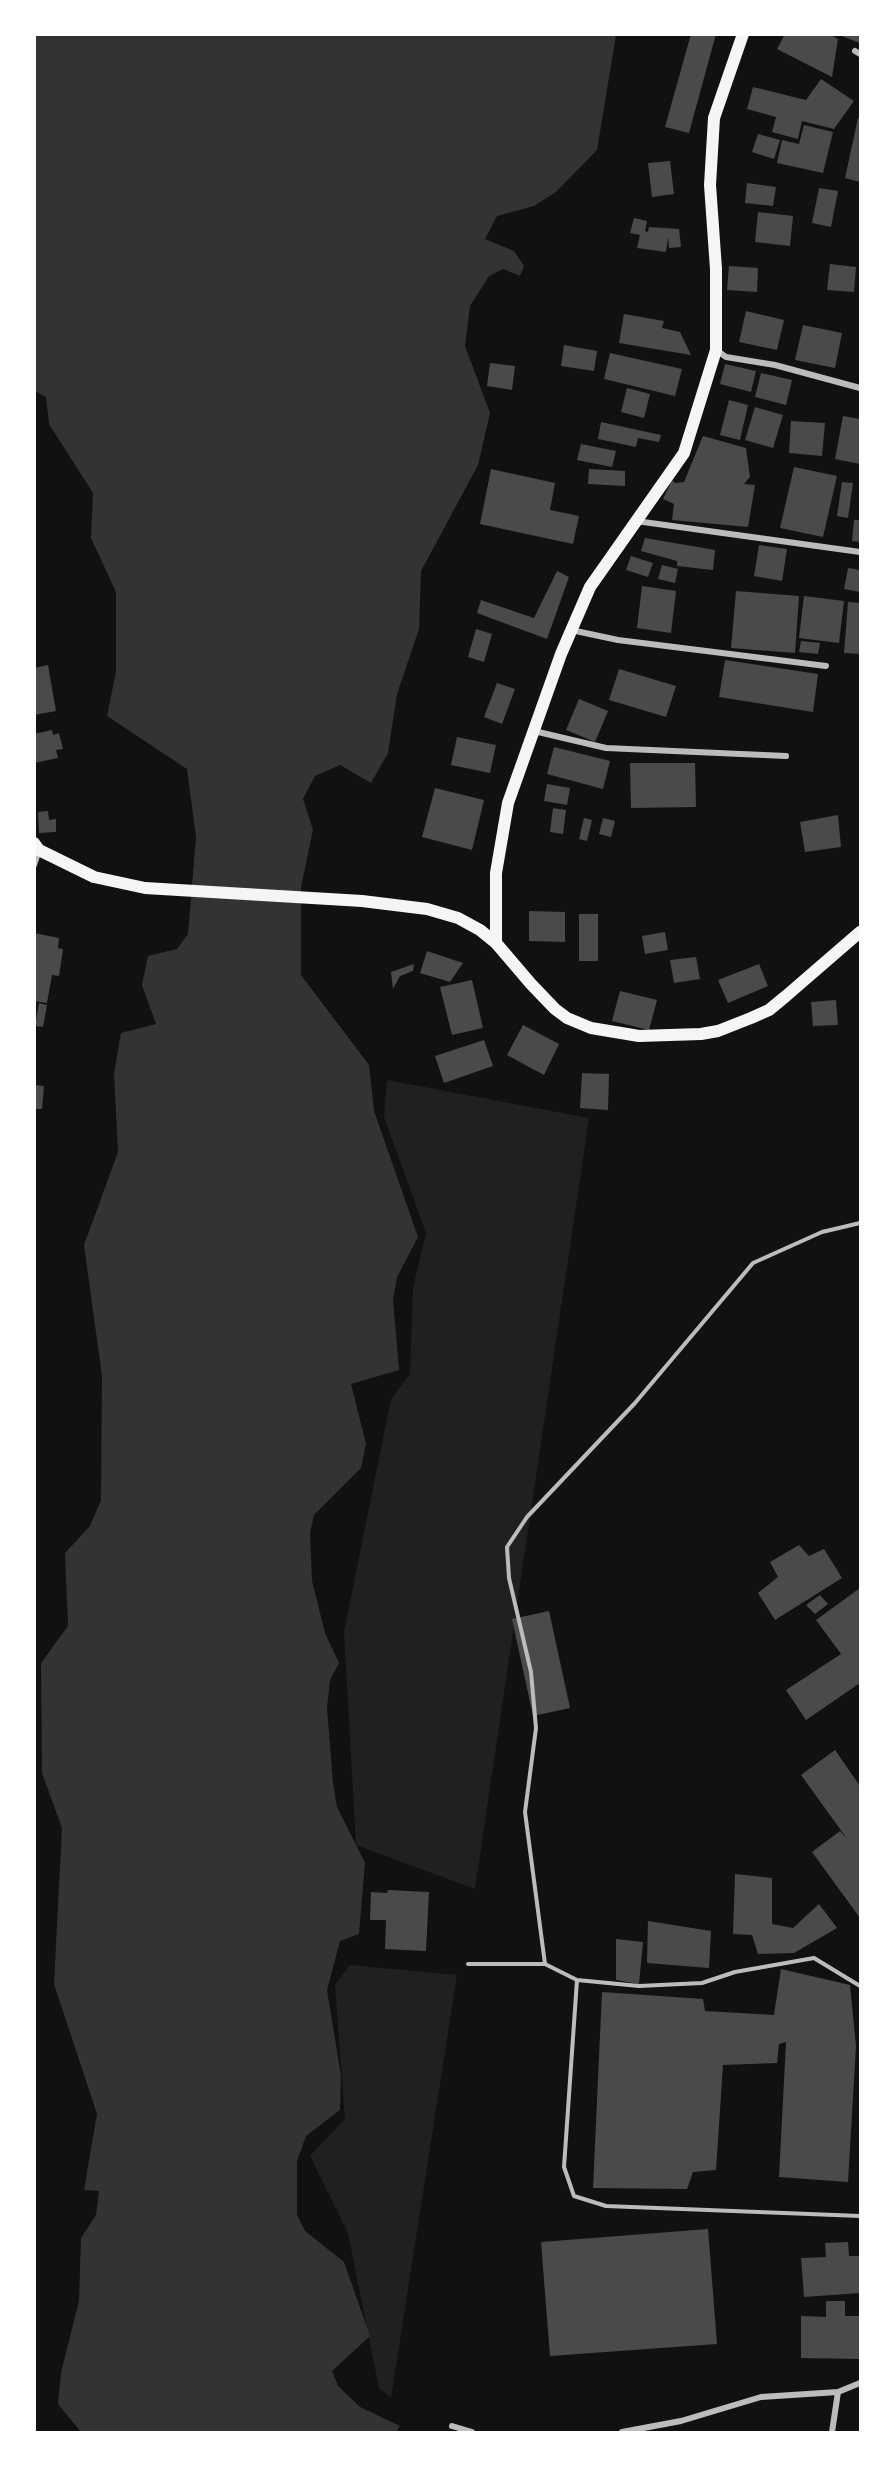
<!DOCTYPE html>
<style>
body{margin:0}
#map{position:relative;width:895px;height:2467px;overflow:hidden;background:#111;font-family:"Alegreya Sans",sans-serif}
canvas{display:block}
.frame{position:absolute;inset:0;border:36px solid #fff;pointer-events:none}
</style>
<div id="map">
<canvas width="895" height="2467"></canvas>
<div class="frame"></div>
</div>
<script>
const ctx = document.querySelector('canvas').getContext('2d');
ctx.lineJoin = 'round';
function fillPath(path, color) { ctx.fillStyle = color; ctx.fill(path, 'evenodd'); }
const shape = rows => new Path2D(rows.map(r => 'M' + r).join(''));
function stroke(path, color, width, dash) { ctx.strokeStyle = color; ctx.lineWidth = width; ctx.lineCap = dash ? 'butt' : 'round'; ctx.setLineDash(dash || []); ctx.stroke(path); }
const green = shape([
 [387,1080,589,1118,475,1889,356,1845,344,1632,391,1399,410,1374,413,1288,426,1233,384,1117],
 [350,1965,457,1975,391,2398,379,2388,348,2233,310,2156,345,2119,335,1985]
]);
const water = shape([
 [34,35,616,35,597,150,556,192,534,206,497,216,485,239,514,251,524,266,520,276,503,269,489,276,470,306,465,346,490,413,478,465,421,571,419,629,397,694,388,753,371,783,340,765,315,776,303,799,313,830,301,887,301,975,369,1065,374,1111,418,1237,397,1277,393,1300,399,1370,351,1384,366,1444,361,1468,314,1515,310,1533,312,1581,325,1633,339,1663,330,1680,327,1708,333,1783,337,1807,365,1863,359,1934,340,1941,327,1990,341,2076,340,2110,306,2136,297,2161,297,2215,305,2231,344,2262,370,2336,332,2371,338,2386,360,2407,400,2426,396,2432,81,2432,58,2404,61,2373,79,2301,81,2238,96,2215,99,2191,84,2190,97,2114,54,1984,62,1828,42,1773,41,1663,68,1626,65,1553,90,1526,101,1500,102,1376,84,1245,118,1152,114,1073,121,1033,156,1024,142,985,148,956,177,949,188,934,196,837,187,769,107,716,116,672,116,592,91,538,93,493,49,424,46,397,35,391]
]);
const building = shape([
 [691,34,716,34,689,133,665,127],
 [785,34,829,34,838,39,832,77,777,49],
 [839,34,860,34,860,43,839,35],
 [821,79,854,101,834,129,802,121,798,139,772,132,776,117,747,109,753,87,806,100],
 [858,118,860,118,860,182,845,178],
 [804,125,833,132,823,173,777,163,782,140,799,144],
 [758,134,780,140,774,159,752,152],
 [670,161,674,194,652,197,648,163],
 [747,183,776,187,773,206,745,203],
 [819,188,838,191,831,227,812,223],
 [758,212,793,216,790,246,755,242],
 [634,218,647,221,645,231,648,232,649,227,679,229,681,247,669,248,668,237,666,252,637,248,640,235,630,233],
 [830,264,856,267,854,292,827,290],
 [729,266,758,268,757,292,727,290],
 [746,311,784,320,777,350,739,342],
 [624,314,664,321,662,328,680,332,691,355,619,343],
 [803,325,842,333,835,368,795,360],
 [564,345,597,351,594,371,561,366],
 [610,353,682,369,675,396,604,379],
 [490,363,515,366,512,390,487,386],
 [725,364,756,371,751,392,720,384],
 [761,373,792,380,786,405,755,397],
 [627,388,650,394,644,418,621,412],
 [729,400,748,405,740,440,720,435],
 [755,407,783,415,773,448,745,440],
 [843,416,860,419,860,464,835,459],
 [791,421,825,423,822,456,789,453],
 [601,422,661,435,659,442,638,438,636,447,598,439],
 [703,436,746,448,750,477,744,484,755,485,748,527,672,520,674,504,663,499,672,480,675,483,684,482],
 [581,444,616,451,612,467,577,460],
 [794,467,837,476,823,537,780,528],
 [491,469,555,483,550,510,579,516,573,544,480,524],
 [589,469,625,471,625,486,588,484],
 [842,482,853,483,848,518,837,516],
 [854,520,860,520,860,542,852,541],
 [645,538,715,550,713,570,677,566,677,561,641,551],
 [759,545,787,549,782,581,754,576],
 [631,556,653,563,648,577,626,570],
 [662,565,678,569,675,583,658,579],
 [848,568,860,570,860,592,844,589],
 [557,571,569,577,547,639,477,613,481,600,534,618],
 [642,586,676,591,671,633,637,628],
 [736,591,799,596,795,653,731,648],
 [804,596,844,601,839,643,799,638],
 [848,602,860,603,860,654,844,653],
 [476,629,492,634,484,662,468,657],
 [801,641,820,643,818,654,799,652],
 [725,660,818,674,813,712,719,697],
 [48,665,56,711,34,715,34,668],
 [619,669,676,686,666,717,609,700],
 [497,683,515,689,502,724,484,717],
 [579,699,608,711,595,742,566,730],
 [52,730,53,735,59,733,63,749,56,750,58,758,34,763,34,734],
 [457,737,496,745,490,773,451,765],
 [554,747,610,761,603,789,547,774],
 [630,763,695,763,696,807,631,808],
 [547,784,570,788,567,805,544,801],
 [435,788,484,800,472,850,422,837],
 [553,808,566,810,563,834,550,832],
 [48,811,49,820,56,819,56,832,39,833,38,812],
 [838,815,841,847,805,852,800,822],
 [584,818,592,820,587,841,579,839],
 [603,818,615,821,611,837,599,834],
 [529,911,565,912,565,942,529,941],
 [579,914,598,914,598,961,579,961],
 [665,932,668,950,645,954,642,936],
 [34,933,59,938,58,948,63,949,59,976,52,975,47,1003,34,1001],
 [427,951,463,963,450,982,420,973],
 [696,957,700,979,674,983,670,960],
 [414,964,413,971,400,976,393,989,391,972],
 [759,964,768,986,728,1003,718,980],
 [472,980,483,1028,452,1035,440,987],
 [620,991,657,1000,649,1030,612,1021],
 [836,1000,838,1025,813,1026,811,1002],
 [39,1003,47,1005,43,1027,35,1026],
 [523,1025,559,1044,544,1075,507,1055],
 [484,1040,493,1066,444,1083,435,1056],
 [582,1073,609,1074,608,1110,580,1108],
 [34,1085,44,1086,42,1109,34,1109],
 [799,1545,809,1556,824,1549,842,1578,775,1620,758,1593,778,1577,770,1562],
 [860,1588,860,1683,806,1720,786,1690,841,1654,816,1620],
 [820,1595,828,1604,815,1614,806,1605],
 [549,1611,570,1708,533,1716,512,1619],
 [835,1750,860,1786,860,1918,812,1852,840,1831,848,1840,801,1775],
 [735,1874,772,1878,772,1924,793,1928,819,1904,837,1928,794,1953,758,1954,752,1935,733,1934],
 [388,1890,429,1892,426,1951,385,1949,386,1920,370,1920,371,1892,387,1893],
 [648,1921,711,1931,709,1968,647,1963],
 [616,1939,643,1942,639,1984,616,1980],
 [781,1969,850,1985,856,2046,848,2182,779,2177,786,2042,779,2044,777,2063,723,2065,716,2170,693,2172,687,2189,593,2188,602,1992,703,1999,705,2011,774,2015],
 [708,2229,717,2344,550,2356,541,2242],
 [848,2242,849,2256,860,2256,860,2293,804,2297,801,2258,826,2257,825,2243],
 [826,2301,845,2301,845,2316,860,2316,860,2359,801,2358,801,2316,826,2317]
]);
const service = shape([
 [468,1964,545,1964,577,1980,639,1986,702,1983,735,1972,814,1958,860,1986],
 [545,1964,525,1812,536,1728,531,1672,509,1578,507,1547,527,1517,635,1403,753,1263,822,1232,860,1223],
 [577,1980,564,2167,574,2196,606,2206,860,2216]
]);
const minor = shape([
 [855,51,860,54],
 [716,350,726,357,775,365,860,388],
 [636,521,860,552],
 [571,630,618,640,826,666],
 [534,731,606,748,786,756],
 [34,865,39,850],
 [452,2426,472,2432],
 [622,2432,681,2421,761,2397,838,2392,860,2383],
 [832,2432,838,2392]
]);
const primary = shape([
 [34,843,39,850,94,877,145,888,362,901,427,909,458,918,480,930,496,943,531,984,555,1009,567,1018,591,1028,639,1036,701,1034,718,1031,751,1018,769,1010,786,996,860,932],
 [496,943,496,873,508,803,561,654,590,587,684,453,716,350,716,269,710,185,714,118,743,34]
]);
fillPath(green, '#202020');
fillPath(water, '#333');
fillPath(building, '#4a4a4a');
stroke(service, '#bcbcbc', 4);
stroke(minor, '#bcbcbc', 6);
stroke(primary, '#f5f5f5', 12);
</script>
